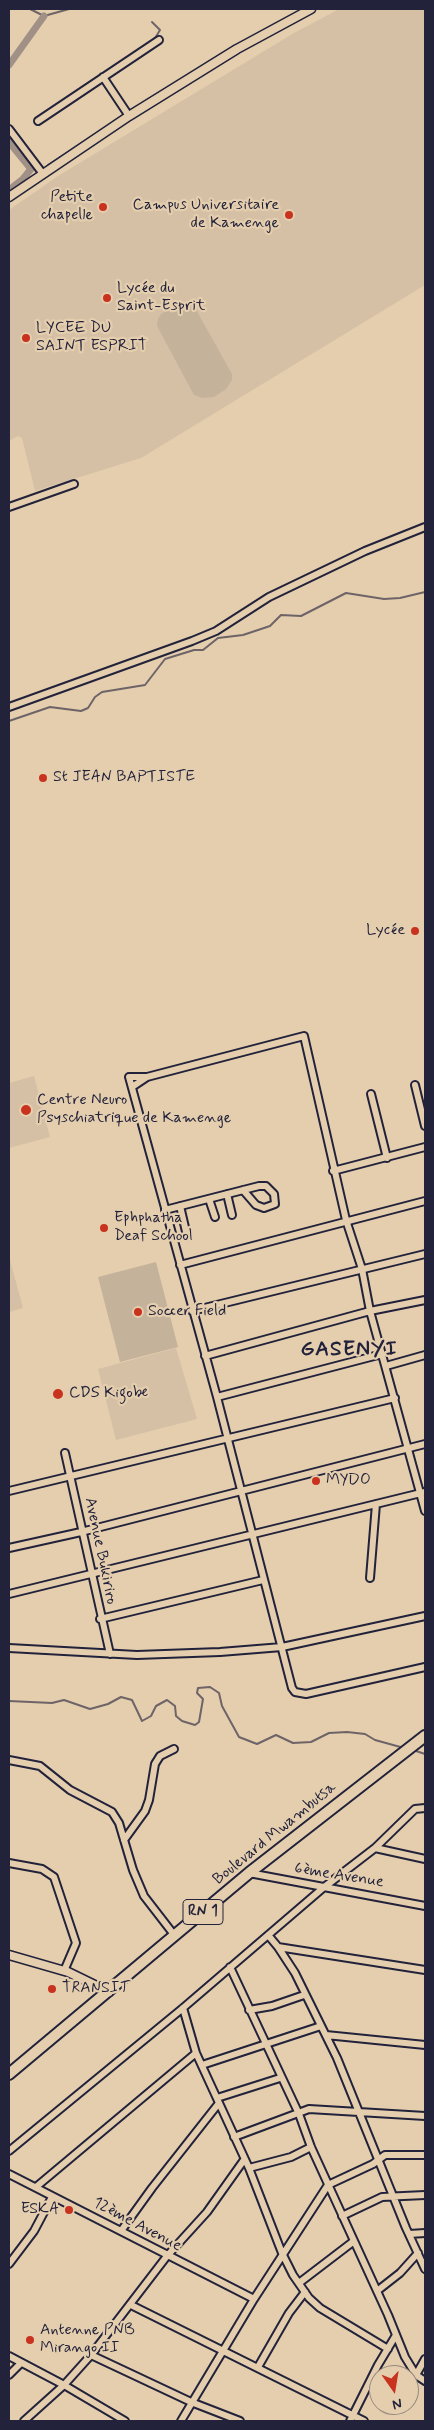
<!DOCTYPE html>
<meta charset="utf-8">
<style>
body{margin:0}
#map{position:relative;width:434px;height:2430px;overflow:hidden;background:#e4ceae;font-family:Mynerve,sans-serif}
canvas{display:block}
.frame{position:absolute;inset:0;border:10px solid #22223b;pointer-events:none}
.north{position:absolute;left:369px;top:2365px;width:50px;height:50px;box-sizing:border-box;background:#e4ceae;border:1px solid #968980;border-radius:50%;rotate:167deg;font-size:14px;font-weight:700;line-height:20px;text-align:center;color:#22223b}
.north::after{content:'';display:block;margin:auto;width:18px;height:22px;background:#c8321e;clip-path:polygon(50% 0,100% 100%,50% 72%,0 100%)}
</style>
<div id="map">
<canvas width="434" height="2430"></canvas>
<div class="frame"></div>
<div class="north">N</div>
</div>
<script>
const ctx = document.querySelector('canvas').getContext('2d');
ctx.lineJoin = 'round';
function fillPath(path, color) { ctx.fillStyle = color; ctx.fill(path, 'evenodd'); }
const shape = rows => new Path2D(rows.map(r => 'M' + r).join(''));
function stroke(path, color, width, dash) { ctx.strokeStyle = color; ctx.lineWidth = width; ctx.lineCap = dash ? 'butt' : 'round'; ctx.setLineDash(dash || []); ctx.stroke(path); }
function drawText(font, color, halo, rows, align = 'center') {
  ctx.font = font + ' Mynerve,sans-serif'; ctx.lineWidth = 4.5; ctx.setLineDash([]); ctx.textBaseline = 'middle'; ctx.strokeStyle = halo; ctx.fillStyle = color; for (const [text, x, y, turn = 0] of rows) {
    ctx.save(); ctx.translate(x, y); ctx.rotate((+turn || 0) * Math.PI / 180); ctx.textAlign = isNaN(turn) ? turn : align; if (halo) ctx.strokeText(text, 0, 0); ctx.fillText(text, 0, 0); ctx.restore();
  }
}
const built = shape([
 [339,9,425,9,425,285,141,458,35,491,22,438,18,436,9,441,9,210,58,176,294,33],
 [34,1076,50,1137,9,1148,9,1083],
 [9,1256,23,1308,9,1312],
 [176,1348,197,1419,116,1440,98,1369]
]);
const green = shape([
 [189,303,194,306,232,374,232,380,226,389,214,397,202,398,194,395,157,326,158,319,161,314,179,304],
 [156,1262,178,1347,120,1362,98,1277]
]);
const stream = shape([
 [30,9,44,16,69,9],
 [152,22,160,30,154,40],
 [157,94,219,56],
 [48,165,100,131],
 [9,721,50,707,81,711,88,708,95,697,102,692,145,685,165,659,194,650,203,650,218,638,243,635,270,626,281,615,301,616,346,593,384,599,400,598,425,592],
 [9,1701,52,1703,64,1700,90,1709,108,1704,121,1697,132,1700,142,1721,151,1716,156,1706,167,1700,175,1706,176,1716,182,1721,195,1725,199,1722,203,1699,197,1693,198,1688,210,1687,219,1693,222,1706,239,1737,257,1744,276,1735,293,1743,311,1742,329,1733,347,1732,365,1734,375,1740,404,1748],
 [413,1750,425,1754]
]);
const canal = shape([
 [9,65,44,16],
 [9,142,31,169,23,179,9,190]
]);
const minor = shape([
 [103,77,129,116],
 [38,121,159,40],
 [9,129,43,174],
 [9,507,74,484],
 [9,707,192,641,216,631,269,597,365,551,425,527],
 [415,1085,425,1126],
 [132,1087,147,1077],
 [371,1094,387,1158],
 [333,1171,425,1147],
 [227,1194,232,1215],
 [209,1199,215,1217],
 [180,1206,187,1236],
 [165,1210,259,1186,266,1186,274,1194,275,1204,264,1208,256,1205,243,1190],
 [180,1265,425,1201],
 [192,1311,425,1254],
 [205,1356,370,1311,425,1300],
 [386,1366,425,1355],
 [217,1397,382,1354],
 [65,1453,110,1654],
 [9,1491,395,1398],
 [425,1511,370,1311,362,1269,346,1220,304,1036,147,1077,129,1077,217,1397,292,1688,295,1692,306,1694,425,1667],
 [9,1548,81,1532,425,1444],
 [370,1578,376,1504],
 [9,1594,425,1492],
 [100,1619,263,1580],
 [9,1648,137,1655,220,1652,282,1647,425,1616],
 [9,1760,40,1766,70,1790,112,1812,119,1823,133,1870,144,1896,175,1936],
 [124,1840,145,1811,149,1800,155,1764,160,1756,174,1749],
 [375,1848,425,1859],
 [9,1863,42,1869,54,1877,76,1943,64,1971],
 [249,1873,425,1906],
 [268,1935,278,1947,425,1970],
 [278,1947,295,1973,337,2058,406,2228,425,2269],
 [230,1967,299,2114,311,2147,388,2315,405,2357,416,2375,425,2381],
 [183,2008,196,2053,249,2168,282,2253,293,2275,309,2298,320,2308,388,2349],
 [249,2010,272,2006,304,1995],
 [326,2035,425,2045],
 [202,2065,321,2026],
 [217,2098,280,2078],
 [234,2137,309,2109,425,2116],
 [9,2151,183,2008,323,1888,375,1848,415,1809,425,1808],
 [249,2168,291,2157,311,2147],
 [9,2174,254,2299],
 [36,2187,196,2053],
 [342,2216,382,2197,425,2195],
 [121,2231,152,2188,219,2103],
 [409,2234,425,2233],
 [9,2264,34,2231,52,2197],
 [299,2283,354,2241],
 [377,2291,400,2273,418,2253],
 [131,2305,364,2421],
 [91,2355,191,2402,240,2421],
 [9,2356,64,2385,125,2421],
 [258,2367,289,2313,305,2292],
 [9,2375,21,2363],
 [416,2375,425,2359],
 [24,2421,64,2385,91,2355,167,2256,207,2212,244,2160],
 [181,2421,254,2299,328,2185,373,2164,385,2155,425,2155],
 [350,2421,378,2365,396,2335]
]);
const tertiary = shape([
 [9,197,129,116,237,49,311,9],
 [9,1955,68,1972,109,1992]
]);
const trunk = shape([
 [9,2074,249,1873,425,1736]
]);
const markers = [
 [103,207,5,"#c8321e"],
 [289,215,5,"#c8321e"],
 [107,298,5,"#c8321e"],
 [26,338,5,"#c8321e"],
 [43,778,5,"#c8321e"],
 [415,931,5,"#c8321e"],
 [26,1110,6,"#c8321e"],
 [104,1228,5,"#c8321e"],
 [138,1312,5,"#c8321e"],
 [58,1394,6,"#c8321e"],
 [316,1481,5,"#c8321e"],
 [52,1989,5,"#c8321e"],
 [69,2210,5,"#c8321e"],
 [30,2340,5,"#c8321e"]
];
const shields = [
 [203,1912,40]
];
const shieldNames = [
 ["RN 1",203,1912]
];
const poiNames = [
 ["Petite",93,198,"right"],
 ["chapelle",93,216,"right"],
 ["Campus Universitaire",279,206,"right"],
 ["de Kamenge",279,224,"right"],
 ["Lycée du",117,289],
 ["Saint-Esprit",117,307],
 ["LYCEE DU",36,329],
 ["SAINT ESPRIT",36,347],
 ["St JEAN BAPTISTE",53,778],
 ["Lycée",405,931,"right"],
 ["Centre Neuro",37,1101],
 ["Psyschiatrique de Kamenge",37,1119],
 ["Ephphatha",114,1219],
 ["Deaf School",114,1237],
 ["Soccer Field",148,1312],
 ["CDS Kigobe",69,1394],
 ["MYDO",326,1481],
 ["TRANSIT",62,1989],
 ["ESKA",59,2210,"right"],
 ["Antenne PNB",40,2331],
 ["Mirango II",40,2349]
];
const streetNames = [
 ["Avenue Bukiriro",100,1551,78],
 ["Boulevard Mwambutsa",275,1834,-39],
 ["6ème Avenue",339,1876,9],
 ["12ème Avenue",137,2225,28]
];
const districtNames = [
 ["GASENYI",349,1351]
];
fillPath(built, '#d5c0a5');
fillPath(green, '#c5b29b');
stroke(stream, '#6e6468', 2);
stroke(canal, '#a09086', 7);
stroke(minor, '#22223b', 10);
stroke(tertiary, '#22223b', 11);
stroke(trunk, '#22223b', 14);
stroke(minor, '#e4ceae', 6);
stroke(tertiary, '#e4ceae', 8);
stroke(trunk, '#e4ceae', 10);
for (const [x, y, r, color] of markers) { const dot = new Path2D(); dot.arc(x, y, r, 0, 2 * Math.PI); ctx.fillStyle = color; ctx.fill(dot); stroke(dot, '#e4ceae', 2); }
for (const [x, y, w] of shields) { const box = new Path2D(); box.roundRect(x - w / 2, y - 12.5, w, 25, 4); ctx.fillStyle = '#e4ceae'; ctx.fill(box); stroke(box, '#22223b', 1); }
drawText('bold 15px', '#22223b', null, shieldNames);
drawText('16px', '#22223b', '#e4ceae', poiNames, 'left');
drawText('16px', '#22223b', '#e4ceae', streetNames);
ctx.letterSpacing = '1px';
drawText('bold 21px', '#22223b', '#e4ceae', districtNames);
ctx.letterSpacing = '0px';
</script>
